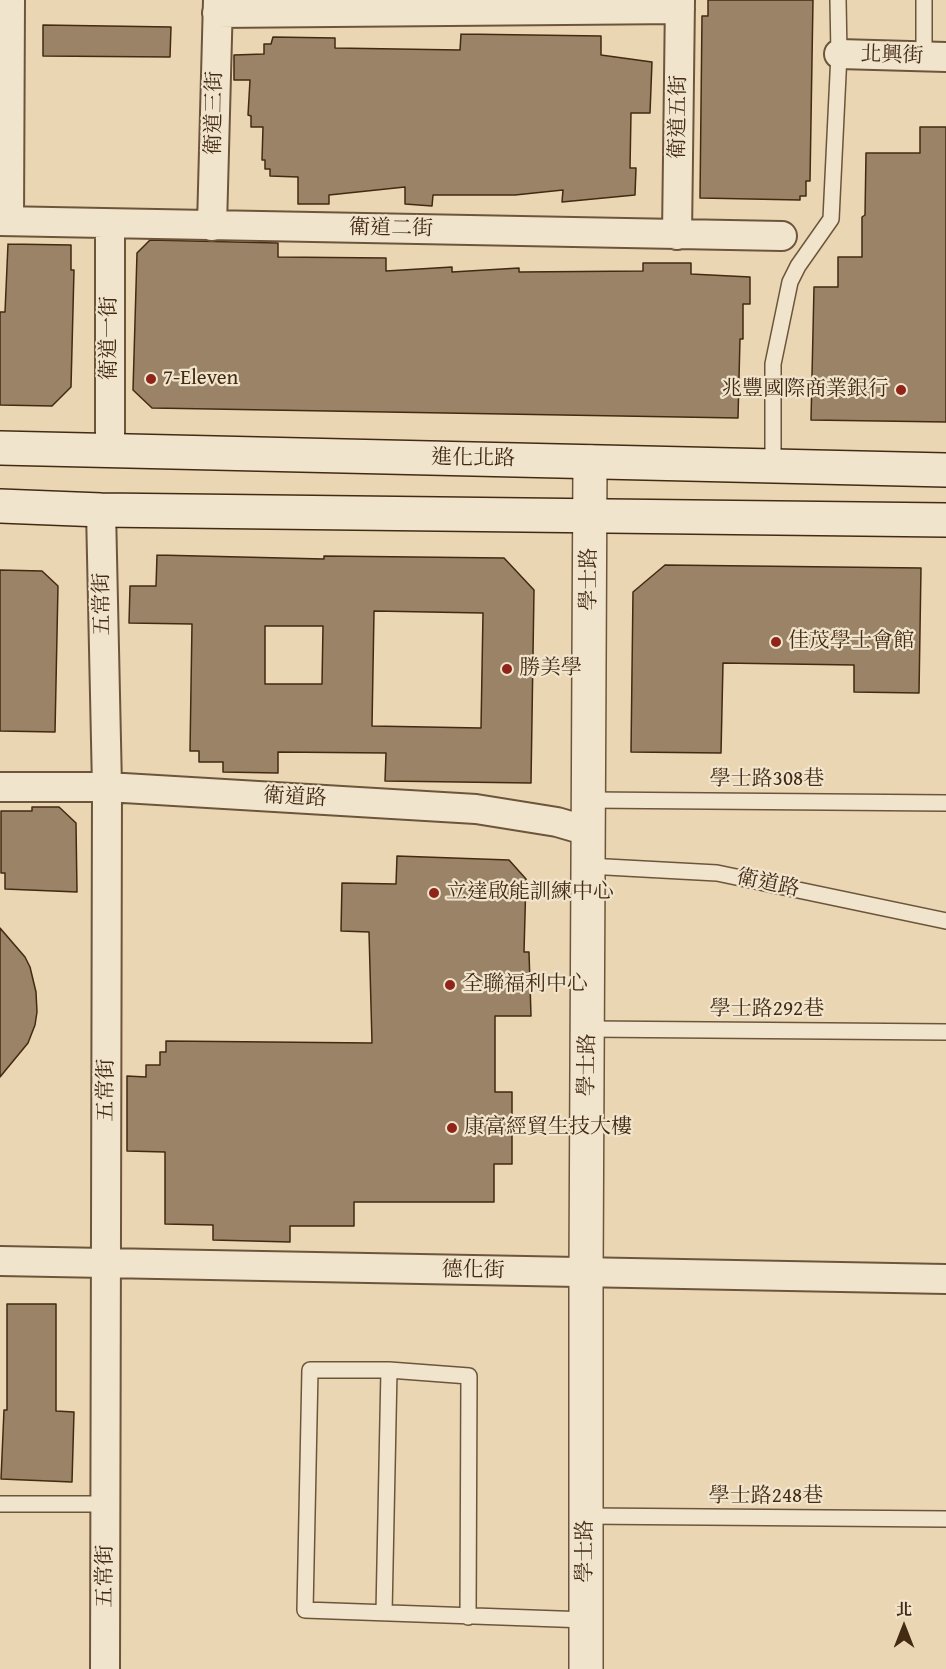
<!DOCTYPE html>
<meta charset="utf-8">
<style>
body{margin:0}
#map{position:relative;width:946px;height:1669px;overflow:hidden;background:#ead6b2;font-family:"Gentium Book Plus","Noto Serif TC",serif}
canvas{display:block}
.north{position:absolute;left:874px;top:1597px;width:60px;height:60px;-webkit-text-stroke:4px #f1e4cd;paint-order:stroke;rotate:0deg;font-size:16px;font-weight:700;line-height:24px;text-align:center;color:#432a13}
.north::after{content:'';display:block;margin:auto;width:21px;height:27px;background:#432a13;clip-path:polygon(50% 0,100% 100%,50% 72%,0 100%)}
</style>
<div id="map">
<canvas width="946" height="1669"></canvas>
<div class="north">北</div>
</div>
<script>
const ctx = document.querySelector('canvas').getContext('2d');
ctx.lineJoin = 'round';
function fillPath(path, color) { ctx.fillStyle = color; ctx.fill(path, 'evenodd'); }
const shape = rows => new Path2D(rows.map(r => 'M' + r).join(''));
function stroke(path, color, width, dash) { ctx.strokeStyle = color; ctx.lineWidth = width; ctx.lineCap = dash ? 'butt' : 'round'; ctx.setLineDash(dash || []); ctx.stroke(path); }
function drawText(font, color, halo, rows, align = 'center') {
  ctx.font = font + ' "Gentium Book Plus","Noto Serif TC",serif'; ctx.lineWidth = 4.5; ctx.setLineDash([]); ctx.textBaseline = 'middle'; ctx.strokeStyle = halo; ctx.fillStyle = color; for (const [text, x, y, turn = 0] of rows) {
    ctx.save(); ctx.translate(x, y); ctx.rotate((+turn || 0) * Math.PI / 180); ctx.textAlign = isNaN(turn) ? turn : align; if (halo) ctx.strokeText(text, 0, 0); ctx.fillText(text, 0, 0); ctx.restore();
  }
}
const building = shape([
 [708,0,813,0,810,181,806,181,806,196,800,196,800,200,700,198,702,16,708,16,708,0],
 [43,25,171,27,170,57,43,56,43,25],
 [461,34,601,36,601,55,652,62,650,113,631,113,630,168,636,168,635,195,562,202,563,190,515,195,433,195,432,206,405,204,405,187,329,195,329,204,298,204,298,177,270,176,270,169,265,169,265,160,262,160,263,127,251,127,251,116,248,115,250,80,234,80,234,55,264,54,264,44,271,44,273,37,335,38,335,48,460,50,461,34],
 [920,127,946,127,946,422,811,420,814,287,838,287,838,257,862,257,862,217,865,215,866,153,920,153,920,127],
 [150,240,278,243,278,257,386,258,386,271,452,267,452,272,519,268,519,272,643,271,643,263,691,263,691,274,750,277,750,304,743,304,743,339,740,339,738,418,152,408,133,390,137,253,150,240],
 [8,244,71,245,71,270,74,270,71,387,52,406,0,405,0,312,5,312,8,244],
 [157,555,324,559,324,556,504,558,534,590,531,783,385,781,386,753,278,752,278,773,223,772,223,762,199,762,199,751,190,751,192,624,129,623,130,586,156,586,157,555],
 [374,611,483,613,481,728,372,726,374,611],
 [265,626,323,626,322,684,265,684,265,626],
 [665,565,921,568,919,693,854,692,854,665,723,663,721,753,631,752,633,592,665,565],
 [0,570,42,571,58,586,55,732,0,731,0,570],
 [32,807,59,807,76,823,77,892,5,889,5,873,1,873,1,811,32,811,32,807],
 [397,856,509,860,526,879,524,952,529,952,531,1016,495,1016,495,1092,512,1092,512,1164,494,1164,494,1202,354,1202,354,1226,290,1226,290,1242,213,1240,213,1225,165,1224,165,1152,127,1151,127,1076,146,1077,146,1065,160,1065,160,1052,166,1052,166,1041,372,1043,369,932,341,931,342,883,396,884,397,856],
 [0,928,25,957,30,967,36,992,37,1012,35,1025,28,1043,0,1077,0,928],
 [7,1304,56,1304,56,1411,74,1412,72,1482,1,1479,4,1410,7,1410,7,1304]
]);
const service = shape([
 [924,57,924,0],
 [773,465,773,364,790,282,798,266,831,219,839,54,838,0],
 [589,800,946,803],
 [588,866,717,873,946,921],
 [589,1029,946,1032],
 [389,1370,469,1376,468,1617],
 [0,1504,106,1504],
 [586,1516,946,1519],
 [384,1613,389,1370,310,1370,305,1610,587,1620]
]);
const minor = shape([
 [217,13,680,9],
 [839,54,946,57],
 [0,221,782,236],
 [9,221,10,0],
 [212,226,218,0],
 [677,235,680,0],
 [110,451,110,224],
 [101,510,107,787,105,1669],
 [0,787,107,787,476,809,557,822,588,831],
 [0,1261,946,1279]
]);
const tertiary = shape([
 [586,1669,586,1273,590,462]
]);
const secondary = shape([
 [0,448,946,470],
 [0,506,101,510,946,520]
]);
const markers = [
 [151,379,6,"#8f2418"],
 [901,390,6,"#8f2418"],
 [776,642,6,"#8f2418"],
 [507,669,6,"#8f2418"],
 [434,893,6,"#8f2418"],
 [450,985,6,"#8f2418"],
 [452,1128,6,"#8f2418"]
];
const streetNames = [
 ["北興街",892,56,2],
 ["衛道三街",215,113,-89],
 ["衛道五街",679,117,-89],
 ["衛道二街",391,229,1],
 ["衛道一街",110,338,-90],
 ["進化北路",473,459,1],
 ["學士路",590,579,-90],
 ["五常街",103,604,-91],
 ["學士路308巷",767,780],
 ["衛道路",295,798,3],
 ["衛道路",768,884,12],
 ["學士路292巷",767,1010],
 ["學士路",588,1065,-89],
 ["五常街",107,1090,-90],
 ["德化街",473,1271,1],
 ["學士路248巷",766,1497],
 ["學士路",586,1551,-90],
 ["五常街",106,1576,-90]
];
const poiNames = [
 ["7-Eleven",163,379],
 ["兆豐國際商業銀行",889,390,"right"],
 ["佳茂學士會館",788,642],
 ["勝美學",519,669],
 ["立達啟能訓練中心",446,893],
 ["全聯福利中心",462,985],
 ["康富經貿生技大樓",464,1128]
];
fillPath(building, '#9a8366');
stroke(building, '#432a13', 1.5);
stroke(service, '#6d553b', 18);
stroke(minor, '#6d553b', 32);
stroke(tertiary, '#6d553b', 36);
stroke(secondary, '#432a13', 36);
stroke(service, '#f1e4cd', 15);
stroke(minor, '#f1e4cd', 28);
stroke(tertiary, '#f1e4cd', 33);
stroke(secondary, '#f1e4cd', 33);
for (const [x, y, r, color] of markers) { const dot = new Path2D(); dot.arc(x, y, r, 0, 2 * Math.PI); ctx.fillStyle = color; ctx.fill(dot); stroke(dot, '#f1e4cd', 2); }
drawText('21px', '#432a13', '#f1e4cd', streetNames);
drawText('21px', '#432a13', '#f1e4cd', poiNames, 'left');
</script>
